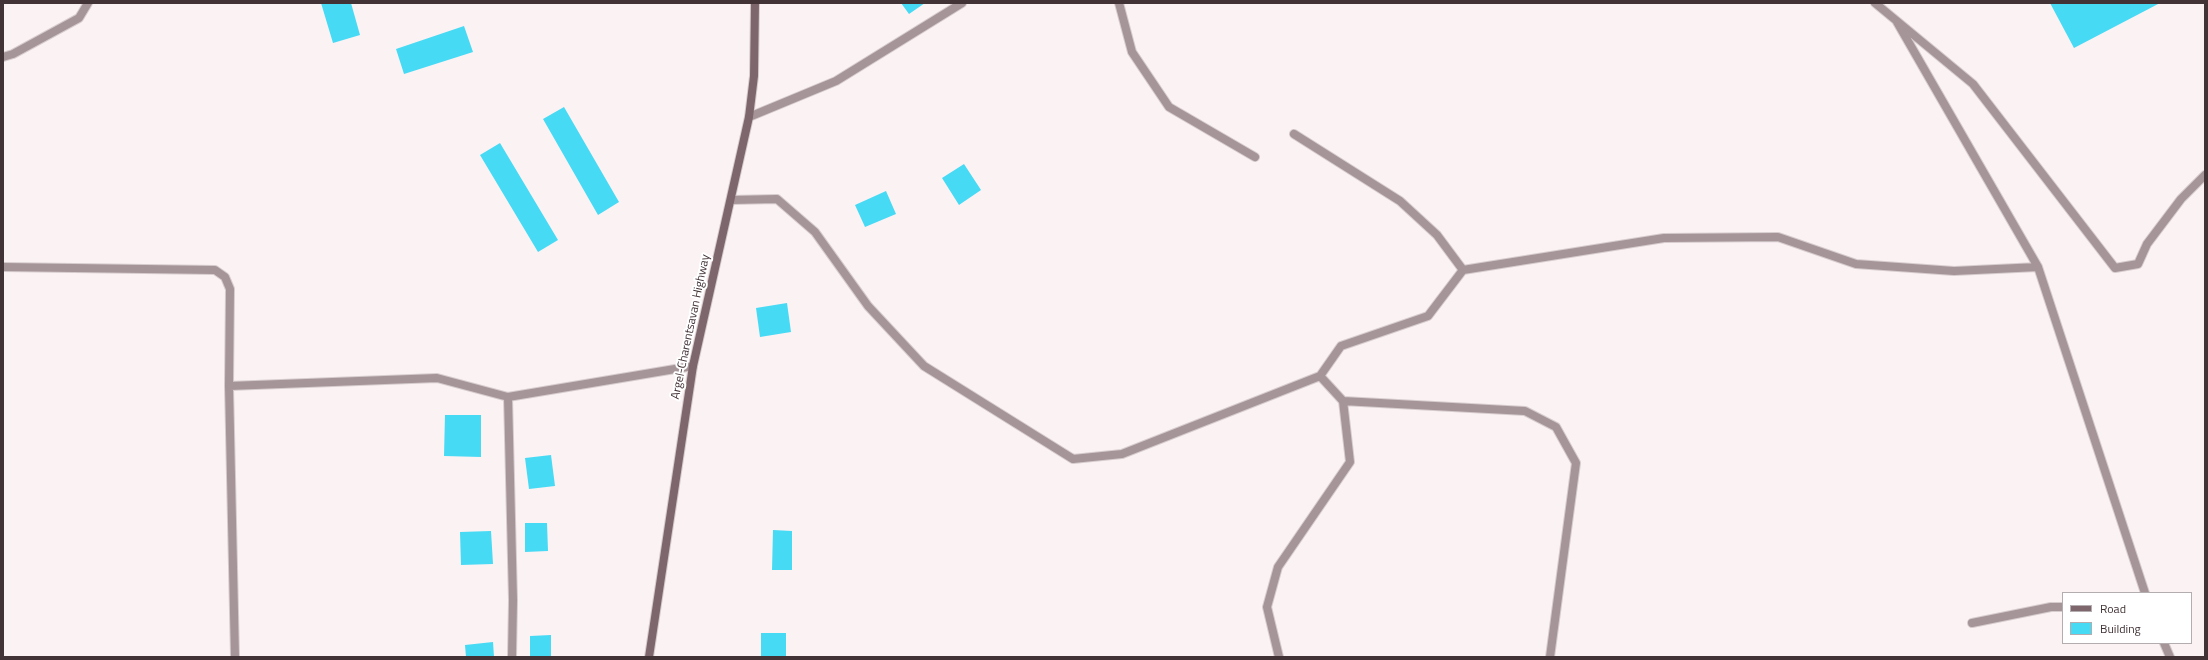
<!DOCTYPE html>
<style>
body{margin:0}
#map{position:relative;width:2208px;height:660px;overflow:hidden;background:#fbf2f4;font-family:"Titillium Web",sans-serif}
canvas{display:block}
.frame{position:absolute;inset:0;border:4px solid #423336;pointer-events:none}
.legend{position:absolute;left:2062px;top:592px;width:130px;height:52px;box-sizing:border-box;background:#fff;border:1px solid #b3adaf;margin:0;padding:5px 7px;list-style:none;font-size:12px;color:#423336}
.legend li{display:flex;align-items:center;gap:8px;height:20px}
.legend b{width:20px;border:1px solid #b3adaf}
</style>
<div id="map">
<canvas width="2208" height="660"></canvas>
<div class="frame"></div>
<ul class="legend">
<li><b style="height:5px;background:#7e676c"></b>Road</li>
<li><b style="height:11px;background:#47daf4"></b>Building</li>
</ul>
</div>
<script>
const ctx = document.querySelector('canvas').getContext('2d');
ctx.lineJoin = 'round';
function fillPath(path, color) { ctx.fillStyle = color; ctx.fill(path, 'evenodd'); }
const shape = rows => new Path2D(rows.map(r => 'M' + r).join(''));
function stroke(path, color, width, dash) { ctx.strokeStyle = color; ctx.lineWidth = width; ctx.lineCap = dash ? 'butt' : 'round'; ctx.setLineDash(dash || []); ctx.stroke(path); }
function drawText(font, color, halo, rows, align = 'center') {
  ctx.font = font + ' "Titillium Web",sans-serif'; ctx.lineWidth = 4; ctx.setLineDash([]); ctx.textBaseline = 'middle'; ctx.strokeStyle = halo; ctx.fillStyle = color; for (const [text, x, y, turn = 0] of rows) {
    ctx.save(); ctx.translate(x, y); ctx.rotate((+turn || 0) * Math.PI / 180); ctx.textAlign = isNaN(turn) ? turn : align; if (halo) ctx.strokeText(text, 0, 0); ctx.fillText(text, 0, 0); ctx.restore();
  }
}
const building = shape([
 [321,3,351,3,360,35,333,43],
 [901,3,925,3,909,14],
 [2050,3,2160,3,2074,48],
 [464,26,473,52,404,74,396,49],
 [564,107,619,202,598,215,543,119],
 [500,143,558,240,538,252,480,155],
 [964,164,981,190,959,205,942,178],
 [886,191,896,214,865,227,855,205],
 [787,303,791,332,760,337,756,308],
 [445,415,481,415,481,457,444,456],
 [551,455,555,486,529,489,525,458],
 [525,523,547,523,548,551,525,552],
 [773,530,792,531,792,570,772,570],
 [491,531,493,564,461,565,460,532],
 [761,633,786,633,786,657,761,657],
 [551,635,551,657,530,657,530,636],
 [493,642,494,657,466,657,465,645]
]);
const service = shape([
 [1972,623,2051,607,2063,607]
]);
const minor = shape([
 [1119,3,1132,52,1169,107,1255,157],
 [1875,3,1973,84,2115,268,2138,264,2147,244,2181,199,2205,175],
 [1897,22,2038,267,2145,593],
 [3,57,13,54,79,18,88,3],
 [749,117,836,81,962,3],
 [1294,134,1400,201,1437,235,1463,270],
 [731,200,777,199,815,232,868,306,924,366,1073,459,1122,454,1320,376,1341,346,1428,316,1463,270,1664,238,1778,237,1856,264,1954,271,2038,267],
 [3,267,215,270,225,277,230,289,229,386,235,657],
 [229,386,437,378,508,397,693,366],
 [508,397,513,600,512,657],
 [1343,401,1525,411,1556,427,1576,463,1550,657],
 [2164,643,2170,657],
 [1279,657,1267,607,1278,567,1350,462,1343,401,1320,376]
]);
const secondary = shape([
 [649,657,693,366,749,117,754,76,755,3]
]);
const streetNames = [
 ["Argel-Charentsavan Highway",691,327,-78]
];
fillPath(building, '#47daf4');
stroke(service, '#d6ccce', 10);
stroke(minor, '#d6ccce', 10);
stroke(secondary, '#d6ccce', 10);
stroke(service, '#a59498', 8);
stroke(minor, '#a59498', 8);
stroke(secondary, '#7e676c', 8);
drawText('12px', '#423336', '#fff', streetNames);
</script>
